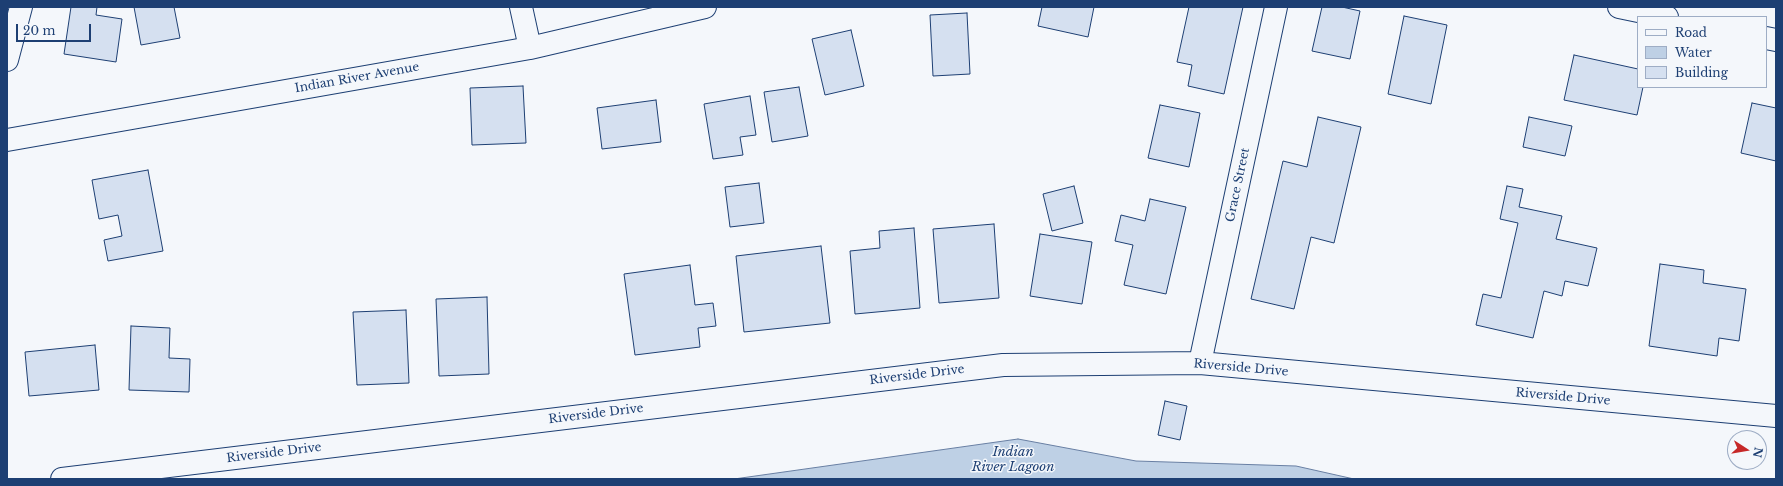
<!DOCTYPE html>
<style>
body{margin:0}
#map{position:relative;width:1783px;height:486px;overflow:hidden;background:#f4f7fb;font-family:"Libre Baskerville",serif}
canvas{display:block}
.frame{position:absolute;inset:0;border:8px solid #1d3f73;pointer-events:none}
.legend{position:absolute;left:1637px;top:16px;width:130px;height:72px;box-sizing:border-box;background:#f4f7fb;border:1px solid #9eadc5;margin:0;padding:5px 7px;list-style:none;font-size:12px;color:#1d3f73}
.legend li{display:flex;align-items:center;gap:8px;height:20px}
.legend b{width:20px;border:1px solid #9eadc5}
.north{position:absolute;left:1727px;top:430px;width:40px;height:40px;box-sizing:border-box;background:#f4f7fb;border:1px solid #9eadc5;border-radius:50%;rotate:102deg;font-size:11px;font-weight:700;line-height:16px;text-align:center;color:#1d3f73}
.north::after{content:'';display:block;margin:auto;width:14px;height:18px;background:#c62828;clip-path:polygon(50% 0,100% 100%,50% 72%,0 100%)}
.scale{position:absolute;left:16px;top:24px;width:75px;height:18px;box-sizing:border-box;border:2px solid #1d3f73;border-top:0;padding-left:5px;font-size:12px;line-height:14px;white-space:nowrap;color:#1d3f73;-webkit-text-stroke:3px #f4f7fb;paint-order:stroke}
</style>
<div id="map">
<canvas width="1783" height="486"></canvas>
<div class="frame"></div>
<ul class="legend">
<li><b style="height:5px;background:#f4f7fb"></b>Road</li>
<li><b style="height:11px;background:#bed0e5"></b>Water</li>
<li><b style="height:11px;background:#d5e0f0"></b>Building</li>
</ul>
<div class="north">N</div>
<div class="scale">20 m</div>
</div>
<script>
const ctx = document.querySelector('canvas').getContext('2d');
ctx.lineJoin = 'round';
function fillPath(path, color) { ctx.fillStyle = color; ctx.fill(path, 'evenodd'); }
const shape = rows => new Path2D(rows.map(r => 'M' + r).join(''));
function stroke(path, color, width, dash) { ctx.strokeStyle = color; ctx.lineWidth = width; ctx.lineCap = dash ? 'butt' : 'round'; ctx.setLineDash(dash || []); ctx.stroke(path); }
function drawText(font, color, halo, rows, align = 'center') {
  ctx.font = font + ' "Libre Baskerville",serif'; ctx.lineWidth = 3; ctx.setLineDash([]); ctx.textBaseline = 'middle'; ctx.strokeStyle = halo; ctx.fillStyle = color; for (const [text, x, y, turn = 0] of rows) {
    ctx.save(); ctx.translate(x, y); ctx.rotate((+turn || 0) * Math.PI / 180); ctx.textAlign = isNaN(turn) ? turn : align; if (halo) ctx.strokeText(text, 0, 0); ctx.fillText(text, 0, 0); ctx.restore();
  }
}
const water = shape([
 [1018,439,1136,461,1296,466,1354,479,734,479,1018,439]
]);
const building = shape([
 [71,7,97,7,96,15,122,19,116,62,64,54,71,7],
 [134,7,174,7,180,38,141,45,134,7],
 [1042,7,1094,7,1088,37,1038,26,1042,7],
 [1189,7,1243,7,1224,94,1188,86,1192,65,1177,62,1189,7],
 [1322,7,1342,7,1360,11,1350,59,1312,51,1322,7],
 [967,13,970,74,933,76,930,15,967,13],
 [1404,16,1447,25,1431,104,1388,94,1404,16],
 [851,30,864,86,825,95,812,39,851,30],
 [1574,55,1638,69,1638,87,1643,87,1637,115,1564,100,1574,55],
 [523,86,526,143,472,145,470,88,523,86],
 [799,87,808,136,772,142,764,92,799,87],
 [750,96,756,135,740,137,743,155,713,159,704,104,750,96],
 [656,100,661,142,602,149,597,108,656,100],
 [1752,103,1776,108,1776,161,1741,153,1752,103],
 [1160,105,1200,113,1189,167,1148,158,1160,105],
 [1318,117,1361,127,1334,243,1311,237,1294,309,1251,299,1283,161,1307,167,1318,117],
 [1529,117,1572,126,1565,156,1523,147,1529,117],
 [148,170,163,251,108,261,104,240,122,236,118,215,99,219,92,180,148,170],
 [759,183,764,223,730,227,725,187,759,183],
 [1074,186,1083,223,1052,231,1043,194,1074,186],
 [1507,186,1523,189,1519,207,1562,216,1556,239,1597,248,1588,286,1565,281,1562,296,1544,291,1533,338,1476,325,1483,294,1501,298,1518,223,1500,219,1507,186],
 [1150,199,1186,207,1166,294,1124,285,1133,245,1115,241,1121,215,1145,221,1150,199],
 [994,224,999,298,939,303,933,229,994,224],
 [914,228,920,308,855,314,850,251,880,248,879,231,914,228],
 [1040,234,1092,242,1082,304,1030,296,1040,234],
 [821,246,830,323,744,332,736,256,821,246],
 [1660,264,1704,270,1703,283,1746,289,1739,341,1719,338,1717,356,1649,346,1660,264],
 [690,265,695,305,713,303,716,326,698,328,700,347,635,355,624,274,690,265],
 [487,297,489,374,439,376,436,299,487,297],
 [406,310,409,383,357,385,353,312,406,310],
 [131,326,170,328,169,358,190,359,189,392,129,390,131,326],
 [95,345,99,390,29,396,25,352,95,345],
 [1165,401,1187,406,1180,440,1158,435,1165,401]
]);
const minor = shape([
 [521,7,530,48],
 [1619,7,1667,17],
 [1766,38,1776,40],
 [7,60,21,7],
 [7,140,530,48,705,7],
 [1200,363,1276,7],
 [62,479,1003,365,1200,363,1776,416]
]);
const streetNames = [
 ["Indian River Avenue",357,78,-10],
 ["Grace Street",1238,185,-78],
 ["Riverside Drive",1241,368,5],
 ["Riverside Drive",917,375,-7],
 ["Riverside Drive",1563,397,5],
 ["Riverside Drive",596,414,-7],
 ["Riverside Drive",274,453,-7]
];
const waterNames = [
 ["Indian",1013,452],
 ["River Lagoon",1013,467]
];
fillPath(water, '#bed0e5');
stroke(water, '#687fa3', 1);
fillPath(building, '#d5e0f0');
stroke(building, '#1d3f73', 1);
stroke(minor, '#1d3f73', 24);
stroke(minor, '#f4f7fb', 22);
drawText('12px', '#1d3f73', '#f4f7fb', streetNames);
drawText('italic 13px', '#1d3f73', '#f4f7fb', waterNames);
</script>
